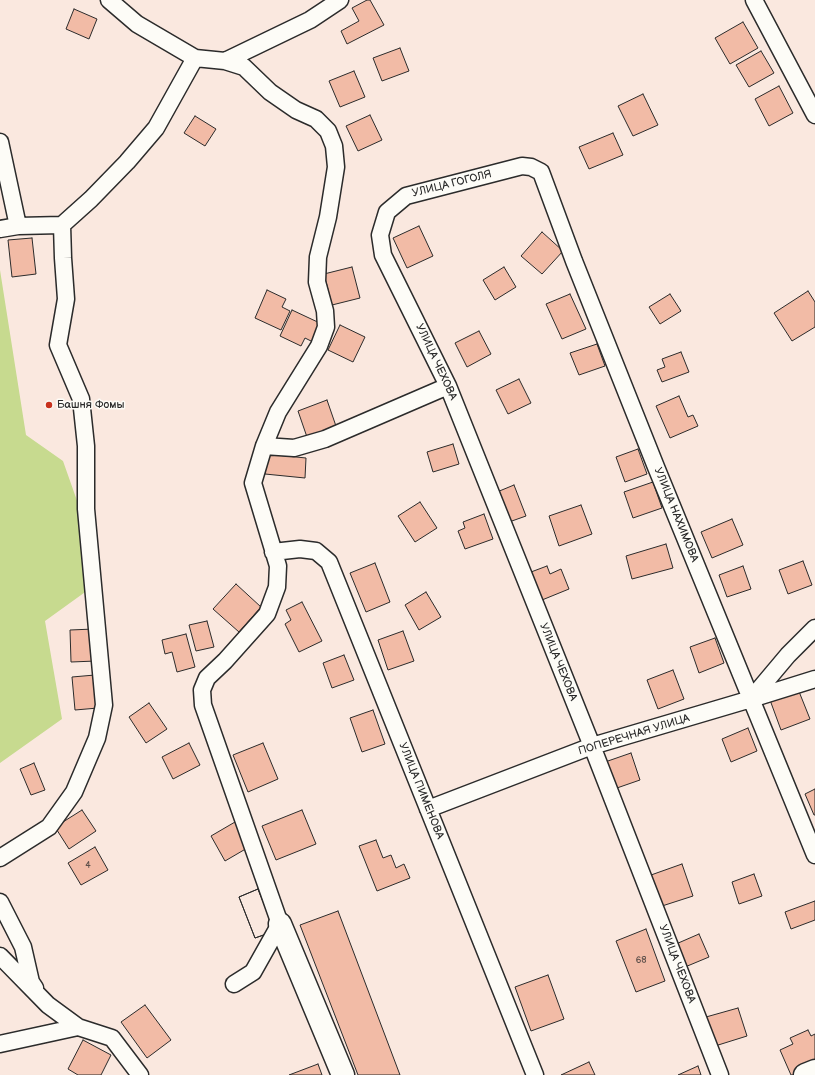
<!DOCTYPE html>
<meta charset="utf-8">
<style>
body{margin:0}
canvas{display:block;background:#fae8df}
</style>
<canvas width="815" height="1075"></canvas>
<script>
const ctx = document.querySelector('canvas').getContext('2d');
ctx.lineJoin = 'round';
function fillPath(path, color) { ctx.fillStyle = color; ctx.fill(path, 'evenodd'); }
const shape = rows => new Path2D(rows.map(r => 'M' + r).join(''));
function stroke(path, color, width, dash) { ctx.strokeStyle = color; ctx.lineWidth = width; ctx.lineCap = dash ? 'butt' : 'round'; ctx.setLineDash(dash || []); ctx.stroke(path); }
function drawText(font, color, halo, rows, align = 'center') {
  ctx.font = font + ' "Balsamiq Sans",sans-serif'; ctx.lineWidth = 3; ctx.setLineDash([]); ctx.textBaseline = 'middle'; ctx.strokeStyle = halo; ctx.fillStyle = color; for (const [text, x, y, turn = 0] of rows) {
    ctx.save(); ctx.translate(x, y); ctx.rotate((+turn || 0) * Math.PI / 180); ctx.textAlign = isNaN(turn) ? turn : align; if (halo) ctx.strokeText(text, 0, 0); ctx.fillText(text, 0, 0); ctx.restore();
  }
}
const green = shape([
 [0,270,26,435,63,461,81,512,88,590,45,621,62,719,0,763]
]);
const building = shape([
 [367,0,370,0,384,25,347,44,341,31,359,21,352,8,367,0],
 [74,9,97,19,89,39,66,29,74,9],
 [743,22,758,48,730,64,715,38,743,22],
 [400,48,409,71,382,81,373,58,400,48],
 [761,51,774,73,749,87,736,65,761,51],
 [354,71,365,97,340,107,329,81,354,71],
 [779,86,793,113,769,126,755,99,779,86],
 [643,94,658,125,633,136,618,106,643,94],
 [370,115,382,140,358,151,346,126,370,115],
 [195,116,216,129,205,146,184,133,195,116],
 [613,133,623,155,589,169,579,147,613,133],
 [419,226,433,256,407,268,393,238,419,226],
 [542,232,563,251,542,274,521,256,542,232],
 [32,238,36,274,12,277,8,240,32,238],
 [352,267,360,298,332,305,324,274,352,267],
 [504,267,516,287,495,300,483,280,504,267],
 [267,290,286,299,282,307,290,311,281,330,255,318,267,290],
 [808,291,815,302,815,327,792,341,774,313,808,291],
 [570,294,586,329,562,339,546,304,570,294],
 [670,294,681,311,660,324,649,307,670,294],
 [292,310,324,325,315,343,305,338,301,346,280,336,292,310],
 [340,325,365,337,353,362,328,350,340,325],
 [479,331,491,354,467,367,455,343,479,331],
 [597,344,605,366,579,375,570,353,597,344],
 [681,352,689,372,662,382,657,370,665,367,662,359,681,352],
 [519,379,531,403,508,414,496,390,519,379],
 [679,396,688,417,693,415,698,426,670,438,656,406,679,396],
 [327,400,337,429,308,440,298,411,327,400],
 [453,444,459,464,433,472,427,452,453,444],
 [638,449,647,474,625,482,616,457,638,449],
 [267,454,306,458,305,478,265,474,267,454],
 [653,482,662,508,633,518,624,492,653,482],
 [514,485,526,516,509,522,497,492,514,485],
 [420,502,437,528,415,542,398,516,420,502],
 [581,505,592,534,559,546,549,516,581,505],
 [484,514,493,539,465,549,458,531,465,528,463,522,484,514],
 [732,519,743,545,712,558,701,532,732,519],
 [666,544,673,568,632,579,626,556,666,544],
 [803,561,812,585,788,594,779,570,803,561],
 [375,563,390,602,366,612,350,573,375,563],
 [547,566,550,574,561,569,569,589,542,600,531,572,547,566],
 [743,566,751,589,727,597,719,575,743,566],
 [236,584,261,607,239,632,213,609,236,584],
 [426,592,441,617,419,630,405,605,426,592],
 [302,602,322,641,299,652,285,624,291,620,286,610,302,602],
 [207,621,214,647,196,651,189,625,207,621],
 [94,629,96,661,71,662,70,630,94,629],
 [403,631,414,661,388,670,378,640,403,631],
 [186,634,195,667,177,672,172,652,165,654,162,640,186,634],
 [715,638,724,663,699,673,690,647,715,638],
 [344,655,354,680,332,688,323,663,344,655],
 [673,670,684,699,658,709,647,680,673,670],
 [95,675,98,708,75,710,72,677,95,675],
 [798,689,810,719,781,730,770,700,798,689],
 [149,703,167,729,146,743,129,717,149,703],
 [373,710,385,744,362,752,350,718,373,710],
 [748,728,757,751,731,762,722,739,748,728],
 [189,743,200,765,173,779,162,757,189,743],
 [263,743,278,779,248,792,233,755,263,743],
 [631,753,640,780,614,789,605,762,631,753],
 [34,763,45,790,31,795,20,769,34,763],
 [815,789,815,815,814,815,805,794,815,789],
 [82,810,96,831,69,849,55,827,82,810],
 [302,810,316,844,276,860,262,826,302,810],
 [235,822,249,847,225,861,211,836,235,822],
 [376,840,383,858,391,855,396,868,404,864,410,878,377,891,359,846,376,840],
 [95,847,108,870,81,885,68,863,95,847],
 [682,864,693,896,662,906,651,875,682,864],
 [754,874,762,896,739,904,732,882,754,874],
 [258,889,275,931,255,938,239,897,258,889],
 [258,889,275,931,255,938,239,897,258,889],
 [815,901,815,920,791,929,785,912,815,901],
 [338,911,400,1075,358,1075,300,925,338,911],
 [646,929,665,981,636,992,616,941,646,929],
 [699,934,709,957,685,967,676,944,699,934],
 [548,975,564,1019,531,1031,515,987,548,975],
 [145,1005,171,1040,147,1058,121,1022,145,1005],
 [738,1008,747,1036,715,1046,706,1017,738,1008],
 [808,1030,811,1036,815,1034,815,1066,795,1075,791,1075,780,1050,793,1044,790,1038,808,1030],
 [83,1040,111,1055,101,1075,78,1075,68,1069,83,1040],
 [589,1062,595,1075,561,1075,589,1062],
 [318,1064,322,1075,289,1075,318,1064],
 [698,1066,701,1075,678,1075,698,1066]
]);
const street = shape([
 [109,0,137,24,195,58,225,61,244,67,270,92,296,110,316,119,328,131,334,146,336,167,328,217,318,257,317,282,325,311,326,327,319,346,278,412,264,446,253,483,278,566,277,587,267,614,225,661,207,678,202,690,203,705,280,924,253,972,234,984],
 [754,0,815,115],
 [225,61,310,20,340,0],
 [0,142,18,226],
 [0,229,18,226,62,225,91,199,127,162,156,128,195,58],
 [264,446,294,448,325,439,448,386],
 [273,552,300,549,316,551,329,562,535,1075],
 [751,699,815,679],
 [428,809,592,746,751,699,788,655,815,628],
 [0,858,49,827,74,792,97,738,104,705,86,509,86,446,81,399,58,345,66,299,63,258,62,225],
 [0,902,23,947,31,982,35,988],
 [0,956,48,1005,78,1027,112,1038,140,1075],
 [0,1044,78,1027],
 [720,1075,592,746,448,386,383,255,380,235,387,212,406,196,522,166,531,167,541,172,574,261,656,467,815,855]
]);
const secondary = shape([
 [280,924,343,1075],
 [805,1075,815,1071]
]);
const markers = [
 [49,405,4,"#c8321e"]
];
const numberNames = [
 ["4",88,866],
 ["68",641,961]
];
const streetNames = [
 ["УЛИЦА ГОГОЛЯ",452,184,-14],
 ["УЛИЦА ЧЕХОВА",436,362,65],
 ["УЛИЦА НАХИМОВА",676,515,68],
 ["УЛИЦА ЧЕХОВА",558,662,68],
 ["ПОПЕРЕЧНАЯ УЛИЦА",634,735,-17],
 ["УЛИЦА ПИМЕНОВА",421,791,68],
 ["УЛИЦА ЧЕХОВА",677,964,69]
];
const poiNames = [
 ["Башня Фомы",57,405]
];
fillPath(green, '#c7da8f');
fillPath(building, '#f2bba6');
stroke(building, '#2b2b2b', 1);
stroke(street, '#2b2b2b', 19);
stroke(secondary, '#2b2b2b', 25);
stroke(street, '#fdfcf7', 16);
stroke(secondary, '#fdfcf7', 22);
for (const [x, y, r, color] of markers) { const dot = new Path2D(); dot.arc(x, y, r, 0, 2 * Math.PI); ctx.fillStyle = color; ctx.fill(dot); stroke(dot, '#fdfcf7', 1.5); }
drawText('9px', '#5d4f4a', null, numberNames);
drawText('11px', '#2b2b2b', '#fdfcf7', streetNames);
drawText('11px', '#2b2b2b', '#fdfcf7', poiNames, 'left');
</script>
